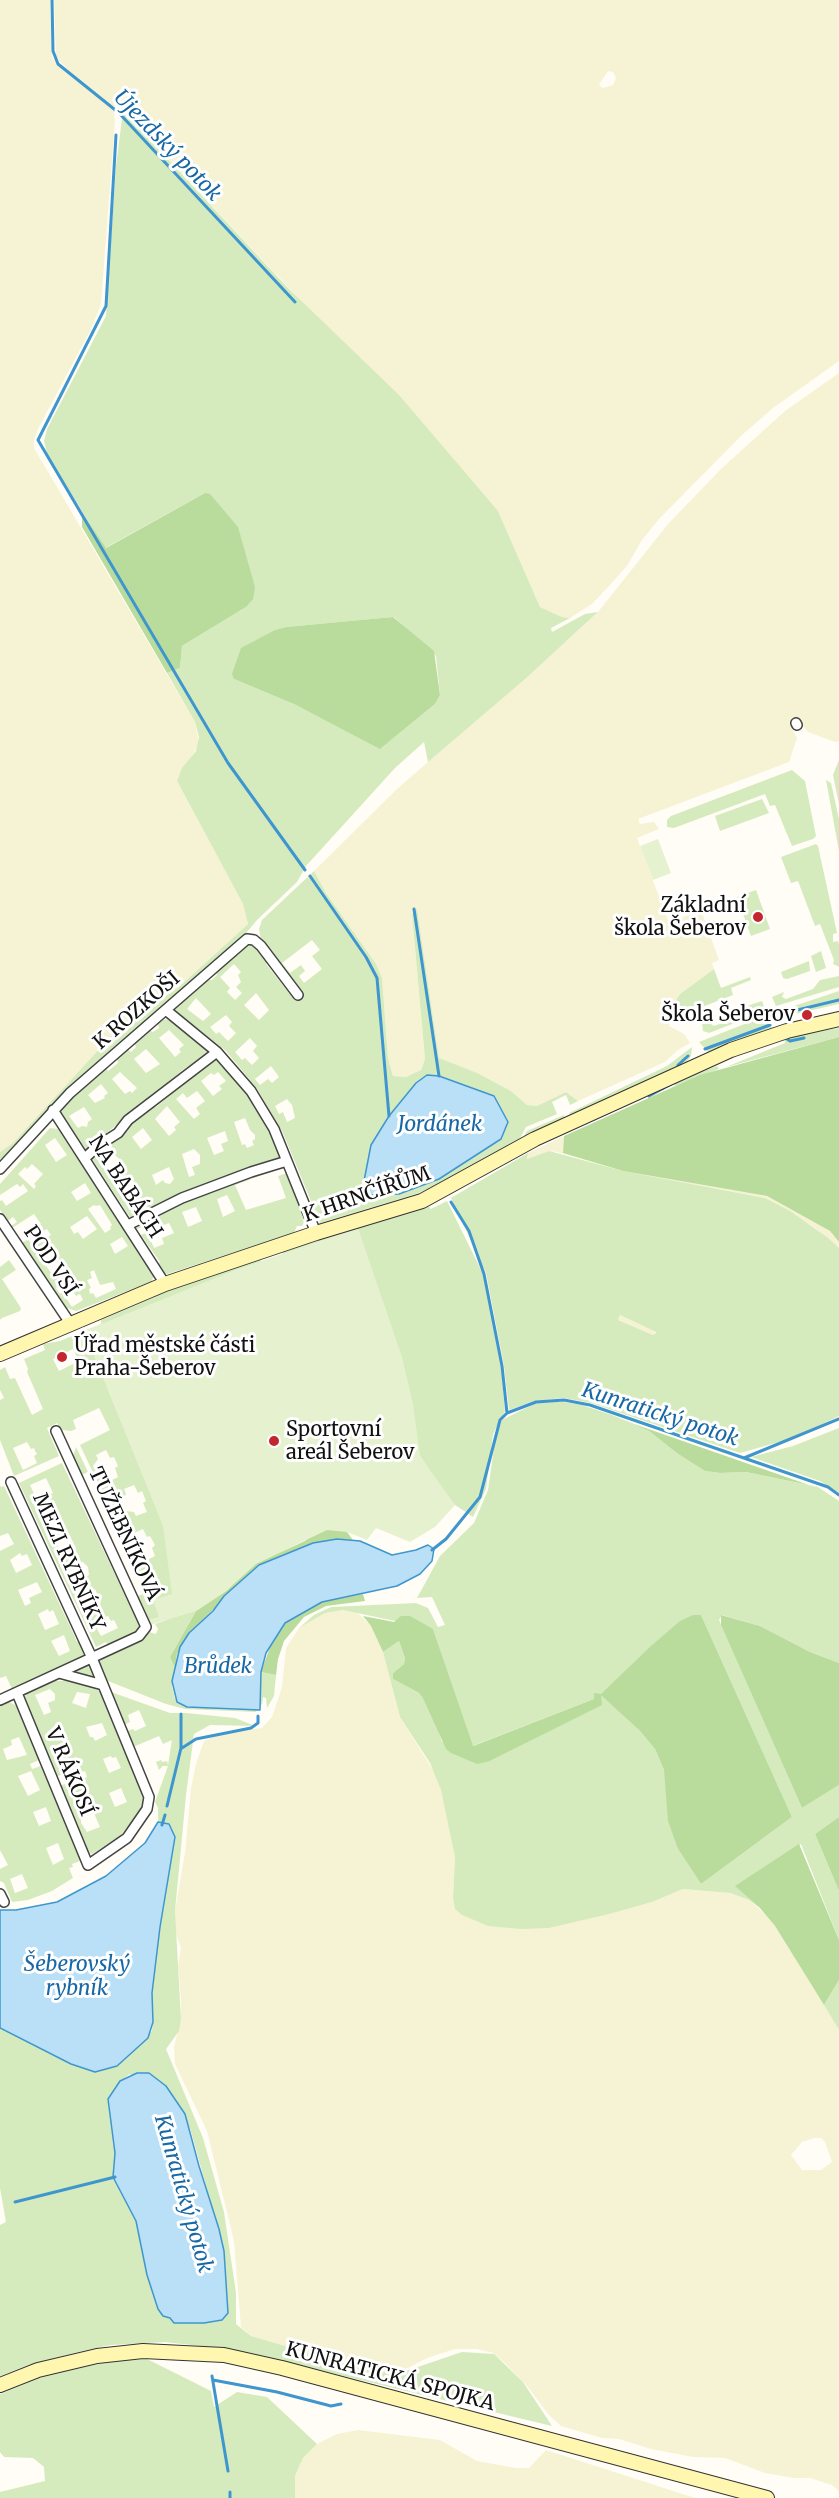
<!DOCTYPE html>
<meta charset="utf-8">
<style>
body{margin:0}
canvas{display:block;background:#fffdf5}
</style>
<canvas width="839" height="2498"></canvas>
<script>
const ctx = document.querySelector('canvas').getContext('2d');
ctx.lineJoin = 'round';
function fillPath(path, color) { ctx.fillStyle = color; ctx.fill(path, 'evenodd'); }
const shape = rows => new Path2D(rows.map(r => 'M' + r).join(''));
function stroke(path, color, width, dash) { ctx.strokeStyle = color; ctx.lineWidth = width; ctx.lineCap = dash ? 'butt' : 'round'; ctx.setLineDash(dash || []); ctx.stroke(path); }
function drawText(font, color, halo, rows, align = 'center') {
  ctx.font = font + ' Merriweather,serif'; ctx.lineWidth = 6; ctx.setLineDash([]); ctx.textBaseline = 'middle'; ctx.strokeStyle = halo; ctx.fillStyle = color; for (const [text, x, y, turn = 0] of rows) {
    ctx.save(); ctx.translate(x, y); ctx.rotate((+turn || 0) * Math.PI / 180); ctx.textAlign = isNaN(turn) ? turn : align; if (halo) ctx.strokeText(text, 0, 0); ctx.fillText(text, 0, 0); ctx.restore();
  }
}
const farmland = shape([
 [0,0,50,0,52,58,67,69,56,57,54,0,839,0,839,361,773,408,742,435,659,519,642,540,627,566,608,587,592,604,570,618,562,617,540,607,498,511,123,111,113,105,115,121,101,304,91,329,38,429,34,440,34,448,195,722,199,744,177,781,243,904,248,924,180,986,114,1033,13,1143,0,1152],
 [608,71,613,72,616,78,613,85,603,88,599,85],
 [839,373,839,741,835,742,808,732,799,721,791,726,797,738,789,762,638,819,640,824,654,822,659,829,637,838,669,923,701,910,719,960,712,963,714,969,680,994,675,1002,669,1026,684,1034,690,1043,678,1050,665,1062,578,1101,566,1092,537,1106,527,1105,511,1091,439,1058,417,910,412,914,425,1059,421,1070,406,1077,393,1076,388,1058,382,978,376,964,326,893,314,871,397,789,579,630,598,612,668,524,722,468,785,411],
 [564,1136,563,1153,623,1171,767,1196,830,1231,839,1242,839,1248,814,1227,765,1198,623,1171,557,1152,549,1151,527,1159,528,1153],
 [620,1315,656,1332,653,1335,618,1320],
 [343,1610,358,1613,371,1626,383,1652,400,1717,436,1775,445,1802,455,1857,453,1898,455,1909,589,1917,613,1913,652,1902,683,1889,730,1893,749,1900,764,1913,775,1926,828,2011,839,2030,839,2491,832,2485,810,2478,794,2478,765,2473,725,2458,693,2457,651,2449,619,2439,602,2438,561,2426,549,2415,527,2386,505,2363,493,2353,477,2349,455,2349,427,2358,404,2370,389,2373,354,2366,251,2336,241,2327,234,2241,207,2131,175,2064,174,2047,181,2019,181,2000,178,1965,181,1948,175,1931,175,1911,185,1853,191,1788,196,1764,204,1741,222,1733,262,1728,272,1717,282,1687,286,1648,299,1628,325,1613],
 [814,2138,821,2138,825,2142,832,2162,821,2170,802,2170,791,2155,802,2142],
 [358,2430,440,2440,477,2461,516,2468,529,2468,546,2450,695,2498,295,2498,295,2476,303,2458,317,2444,337,2434]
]);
const green = shape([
 [123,111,288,288,399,395,498,511,540,607,562,617,570,618,551,628,552,632,585,614,598,612,525,679,428,762,424,742,395,768,306,866,297,882,257,920,238,943,0,1165,0,1152,13,1143,114,1033,180,986,248,924,243,904,177,781,182,768,196,751,199,737,195,722,167,673,180,668,182,646,246,607,205,493,105,548,48,457,44,441,47,429,106,316,116,166],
 [394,617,436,656,440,695,435,704,381,748,296,705,234,679,275,630,286,627],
 [839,760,839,804,833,775],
 [792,770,805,781,816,836,813,839,792,846,775,805,770,806,765,794,674,828,667,827,667,820,671,816],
 [826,780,831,783,839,819,839,851],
 [762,799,769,813,720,831,715,816],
 [816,844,818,846,837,933,833,934,833,942,838,941,839,945,839,967,833,964,834,960,820,924,815,926,798,881,791,883,781,857],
 [314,871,326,893,376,964,382,978,388,1058,393,1076,406,1077,421,1070,425,1059,412,914,417,909,439,1058,477,1073,511,1091,527,1105,537,1106,566,1092,578,1101,570,1105,566,1095,552,1102,557,1114,526,1127,520,1138,438,1185,416,1194,320,1223,283,1133,258,1090,226,1051,173,1009,205,980,212,980,217,975,215,970,244,946,250,944,254,944,268,961,266,964,292,997,302,993,261,940,259,929,262,920],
 [312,940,320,950,312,956,322,969,304,983,299,976,305,971,301,965,290,973,282,963],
 [234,964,241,972,238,975,241,982,236,987,242,993,235,1000,227,992,230,988,220,977],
 [256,993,269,1010,259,1020,244,1005],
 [196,998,211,1014,203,1021,187,1009],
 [226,1015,232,1022,229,1026,236,1033,228,1041,219,1032,216,1034,210,1027],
 [250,1038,257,1046,253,1051,259,1058,252,1065,245,1058,242,1060,235,1052],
 [271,1066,279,1077,272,1083,268,1079,260,1085,255,1079],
 [287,1099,292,1105,295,1118,287,1122,283,1112,279,1114,275,1106],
 [756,890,770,929,751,936,737,897],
 [821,951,826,968,816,972,811,956],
 [809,961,810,971,787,979,783,978,781,972],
 [714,969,721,988,750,977,751,980,731,988,733,995,681,1015,673,1016,675,1002,680,994],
 [839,976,839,987,776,1006,772,997,784,992,782,997,786,999,813,989,820,980],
 [839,991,839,1004,781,1017,778,1015,779,1011],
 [762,1001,765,1009,763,1012,709,1033,703,1031,702,1023,711,1020,711,1024,714,1026,742,1016,747,1006],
 [765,1016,773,1030,709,1053,699,1042],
 [166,1019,173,1022,207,1048,208,1056,206,1054,200,1058,202,1061,198,1060,184,1069,86,1150,62,1113,59,1114,59,1108,104,1067,108,1071,118,1063,117,1059,128,1049,131,1052,136,1047,134,1042,148,1030,153,1032,159,1028,157,1023],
 [169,1030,184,1045,179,1049,181,1052,175,1057,159,1038],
 [146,1049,160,1064,146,1073,134,1059],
 [120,1072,137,1088,132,1093,130,1091,125,1094,112,1079],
 [101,1084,108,1093,104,1096,105,1098,95,1103,88,1095],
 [84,1107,92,1119,88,1122,87,1127,82,1126,78,1128,69,1116],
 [839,1028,839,1037,726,1067,785,1043,784,1036],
 [692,1047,691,1056,685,1064,571,1116,569,1113,667,1066],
 [216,1058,250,1097,254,1104,253,1106,273,1137,280,1159,262,1166,260,1163,164,1202,164,1204,154,1210,150,1209,131,1219,92,1159,128,1130,127,1125,151,1106,156,1107],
 [218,1072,226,1081,219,1086,222,1089,213,1096,201,1081,211,1073,214,1075],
 [197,1091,205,1101,196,1108,200,1114,194,1119,176,1099,183,1093,187,1098],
 [167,1106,180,1122,174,1127,176,1130,169,1136,155,1119],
 [245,1118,250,1130,255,1135,255,1139,252,1141,254,1145,247,1148,245,1144,242,1145,234,1122],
 [143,1128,152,1140,141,1149,132,1137],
 [225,1131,228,1141,221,1144,224,1151,214,1155,207,1138],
 [194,1149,200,1155,200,1164,192,1167,195,1175,189,1177,182,1154],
 [110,1151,123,1162,118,1165,120,1169,111,1176,100,1157],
 [169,1167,174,1179,170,1184,165,1183,163,1180,156,1185,152,1175],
 [131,1180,141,1196,131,1203,120,1187],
 [717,1066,719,1069,675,1086,673,1082],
 [564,1115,564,1120,562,1119,523,1138,527,1131],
 [50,1128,58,1129,154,1276,151,1282,76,1311,67,1308,22,1243,28,1239,33,1247,51,1235,47,1229,41,1232,40,1230,43,1228,41,1225,38,1227,41,1224,34,1214,12,1228,11,1226,17,1222,13,1217,8,1221,0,1210,0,1201,2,1200,6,1206,28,1191,23,1184,20,1187,17,1184,0,1195,0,1184],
 [55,1138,67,1155,56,1162,45,1145],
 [32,1164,43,1174,34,1184,36,1186,34,1189,18,1174,25,1167,27,1169],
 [85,1183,91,1193,77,1201,71,1192],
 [94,1205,96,1206,100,1205,112,1225,110,1227,111,1229,105,1233,88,1209],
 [87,1216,97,1229,83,1239,78,1232,74,1234,70,1227],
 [122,1237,128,1246,115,1254,110,1244],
 [49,1249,62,1269,52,1274,39,1256],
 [94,1270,100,1285,113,1282,116,1289,96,1298,93,1293,90,1294,89,1289,91,1288,87,1280,92,1278,90,1272],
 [63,1283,68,1289,70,1287,76,1296,80,1294,83,1300,72,1307,62,1292,60,1294,56,1288],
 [549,1151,623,1171,765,1198,790,1211,827,1237,839,1248,839,1416,800,1436,740,1453,591,1403,564,1398,534,1401,509,1410,504,1366,486,1273,451,1198,528,1153,527,1159],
 [620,1315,656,1332,656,1333,653,1335,618,1320],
 [281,1167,284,1167,235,1185,246,1210,286,1198,278,1176,287,1173,305,1220,302,1226,297,1226,294,1233,164,1275,157,1265,160,1262,141,1235,150,1231,147,1225,137,1229,135,1226,204,1193,210,1194,243,1180,244,1177],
 [227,1195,235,1211,223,1217,217,1199],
 [196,1207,202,1221,188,1227,182,1212],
 [169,1223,174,1233,162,1238,164,1244,154,1248,151,1241,155,1239,151,1230],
 [447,1201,483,1274,501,1366,505,1411,493,1434,486,1489,473,1517,455,1505,449,1499,420,1456,196,1611,170,1657,175,1668,172,1686,175,1699,215,1709,257,1710,256,1712,185,1709,166,1704,108,1681,99,1662,100,1659,143,1640,149,1632,156,1634,158,1629,155,1624,167,1620,285,1260,282,1250,428,1206,431,1209],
 [260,1257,261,1261,177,1613,149,1620,138,1596,149,1591,80,1445,110,1430,99,1408,73,1420,76,1429,71,1431,62,1430,57,1423,47,1428,59,1456,14,1476,0,1440,0,1400,4,1398,0,1390,0,1370,5,1367,10,1379,15,1378,32,1415,43,1409,27,1372,28,1369,24,1359,45,1350,43,1344,60,1341,101,1324,101,1320,155,1297,155,1293],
 [73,1349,79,1361,59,1371,53,1359],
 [27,1442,31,1449,34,1448,35,1451,37,1454,34,1456,37,1463,23,1470,13,1448],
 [106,1450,110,1458,114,1457,118,1466,115,1468,118,1477,108,1482,106,1477,98,1476,93,1466,98,1459,96,1455],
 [134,1485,138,1493,142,1491,146,1501,143,1503,147,1512,136,1516,134,1512,126,1511,122,1501,126,1494,124,1489],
 [143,1529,147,1537,150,1536,155,1545,152,1548,155,1556,145,1561,143,1556,135,1555,130,1545,135,1538,132,1534],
 [9,1260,16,1270,2,1279,21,1308,20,1311,2,1318,0,1320,0,1267],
 [538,1402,564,1402,582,1405,612,1415,649,1431,678,1454,705,1471,720,1473,746,1472,818,1487,839,1501,839,1663,810,1652,760,1626,722,1615,719,1620,802,1808,839,1785,839,1817,815,1834,839,1891,839,1940,801,1844,736,1886,760,1908,749,1900,730,1893,683,1889,652,1902,613,1913,549,1928,521,1929,488,1926,462,1915,455,1909,453,1898,455,1857,441,1790,430,1763,400,1717,383,1652,399,1641,405,1658,404,1664,393,1673,393,1679,419,1693,424,1698,435,1721,442,1742,490,1761,601,1705,601,1694,594,1699,472,1746,433,1629,343,1610,325,1613,299,1628,314,1615,331,1607,416,1603,428,1608,438,1627,445,1625,432,1597,417,1598,440,1556,474,1523,488,1490,496,1434,502,1420],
 [693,1615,701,1615,792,1817,701,1884,678,1849,664,1770,655,1749,640,1731,601,1694],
 [839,1428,839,1493,820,1481,751,1457,793,1446],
 [76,1447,88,1472,82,1475,73,1456],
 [62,1463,137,1621,140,1620,142,1625,140,1631,108,1646,106,1642,96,1647,19,1483],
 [46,1478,53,1493,37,1500,30,1485],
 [54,1508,62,1519,61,1523,49,1529,42,1514],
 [69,1534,76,1548,62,1554,55,1541],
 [83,1562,88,1567,89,1575,75,1582,68,1568],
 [95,1589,101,1603,88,1609,81,1595],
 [108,1616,111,1621,114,1620,118,1628,101,1636,93,1622],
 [0,1485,1,1487,4,1486,74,1635,77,1642,80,1641,85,1654,71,1665,68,1663,45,1673,46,1676,13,1691,6,1676,0,1678,0,1551,14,1544,8,1533,0,1536],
 [20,1553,22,1556,27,1554,32,1565,16,1573,10,1560],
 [37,1582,42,1592,29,1598,31,1603,25,1606,18,1590],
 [48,1609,49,1612,53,1610,59,1624,45,1630,38,1614],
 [64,1635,70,1651,59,1656,51,1641],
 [88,1665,94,1675,92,1678,73,1672],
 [261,1672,276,1675,274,1696,267,1708,266,1698,263,1697,262,1705,260,1703],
 [55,1681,72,1681,94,1687,100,1692,145,1800,144,1807,120,1836,92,1854,85,1851,59,1786,68,1783,73,1791,86,1787,83,1779,87,1777,85,1771,68,1777,66,1773,55,1777,24,1699,26,1694],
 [50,1689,55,1694,55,1700,48,1703,51,1712,44,1715,35,1695],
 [77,1692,90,1694,86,1708,72,1703],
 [102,1723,107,1735,95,1741,93,1737,90,1737,86,1727],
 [111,1756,112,1758,116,1757,121,1768,109,1773,103,1759],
 [121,1788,127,1802,115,1807,109,1793],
 [94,1813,100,1827,87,1832,81,1823,81,1818],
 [111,1692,170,1713,186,1713,235,1718,255,1726,210,1725,194,1734,186,1795,175,1911,181,2019,179,2031,166,2049,203,2138,224,2212,236,2293,236,2324,251,2336,354,2366,389,2373,400,2373,462,2352,494,2354,523,2382,552,2426,235,2350,165,2342,111,2345,82,2351,28,2365,0,2376,0,2225,6,2222,0,2188,0,2028,95,2072,114,2067,152,2031,153,2022,152,1993,160,1927,175,1837,169,1824,158,1822,158,1808,155,1802,168,1766,163,1766,159,1770,156,1762,161,1760,162,1762,167,1761,168,1765,172,1740,163,1744,159,1736,133,1747,127,1731,133,1729,135,1731,146,1726,139,1710,128,1715,130,1722,124,1725],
 [130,2074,190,2128,224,2251,228,2313,216,2322,174,2323,170,2318,163,2316,136,2221,113,2177,115,2153,108,2099,120,2081],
 [9,1702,17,1706,39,1760,30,1764,32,1769,41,1766,80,1861,72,1864,73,1867,69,1868,73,1878,52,1891,28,1900,12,1902,4,1883,0,1881,0,1869,8,1865,0,1850,0,1706],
 [19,1737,27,1755,7,1760,3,1749,12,1745,11,1740],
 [31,1771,40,1790,28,1796,18,1776],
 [46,1807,51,1821,39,1826,33,1812],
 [58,1843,64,1859,53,1865,46,1848],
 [22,1874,28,1888,15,1893,10,1879],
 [839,1980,839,2030,824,2005],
 [147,2359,211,2391,214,2407,237,2392,267,2397,317,2444,303,2458,295,2476,295,2498,0,2498,0,2492,45,2481,44,2467,33,2458,4,2457,0,2452,0,2394,55,2372,120,2360]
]);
const forest = shape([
 [205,493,210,494,238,527,255,587,253,599,246,607,182,646,180,668,167,673,82,527,82,512,106,548],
 [393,617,434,651,440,695,435,704,380,749,296,705,234,679,232,674,241,648,275,630,286,627],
 [839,1037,839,1242,830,1231,767,1196,623,1171,563,1153,564,1136,700,1075],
 [612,1415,634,1424,809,1485,746,1472,720,1473,705,1471,678,1454,649,1431],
 [325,1523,347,1532,353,1540,337,1539,313,1543,259,1565,189,1633,177,1654,175,1668,170,1657,196,1611,226,1591,255,1564,305,1541],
 [363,1594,365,1601,326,1606,304,1617,284,1641,278,1659,276,1675,261,1672,273,1639,278,1630,292,1617,322,1602],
 [693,1615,701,1615,792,1817,701,1884,678,1849,668,1821,664,1770,655,1749,640,1731,601,1695,602,1705,490,1761,477,1764,451,1753,446,1749,423,1698,419,1693,393,1679,393,1673,404,1664,405,1658,399,1641,383,1652,371,1626,363,1616,394,1622,401,1616,410,1616,433,1629,473,1746,594,1699,594,1693,601,1694,651,1646,680,1621],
 [721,1615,760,1626,810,1652,839,1663,839,1785,802,1808,721,1625],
 [839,1817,839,1891,815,1834],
 [799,1844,839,1940,839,1980,824,2005,775,1926,760,1908,735,1886]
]);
const pitch = shape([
 [658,839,671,873,653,880,640,846],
 [358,1228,402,1357,413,1404,420,1456,455,1505,435,1527,410,1542,376,1528,367,1540,347,1532,327,1530,256,1564,226,1591,196,1611,150,1625,149,1620,159,1617,153,1600,172,1594,163,1526,84,1331,238,1269]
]);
const water = shape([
 [427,1075,439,1076,494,1096,508,1122,501,1139,439,1179,399,1194,368,1195,364,1181,371,1145,389,1116,416,1083,427,1075],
 [337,1539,360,1541,392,1555,416,1550,428,1545,434,1549,432,1561,420,1574,397,1586,322,1602,285,1623,266,1653,261,1672,260,1710,187,1707,177,1702,172,1681,180,1647,189,1633,213,1611,224,1596,259,1565,313,1543,337,1539],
 [158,1822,169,1824,175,1837,160,1927,152,1993,153,2022,148,2038,117,2066,95,2072,71,2064,0,2028,0,1910,16,1910,57,1902,106,1876,145,1843,158,1822],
 [137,2073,149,2073,166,2086,185,2114,199,2166,219,2229,224,2251,228,2313,222,2320,204,2323,174,2323,170,2318,163,2316,158,2309,147,2275,136,2221,113,2177,115,2153,108,2099,120,2081,137,2073]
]);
const stream = shape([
 [52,0,53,51,58,64,119,113,295,302],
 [116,135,106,306,38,440,228,763,305,870],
 [310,876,366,957,377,978,389,1116],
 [414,909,439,1076],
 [785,1013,839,1000],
 [787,1039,790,1041,804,1038],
 [705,1049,770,1025],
 [678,1065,688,1056],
 [649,1096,671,1084],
 [451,1202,469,1231,484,1274,502,1366,507,1413],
 [744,1458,839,1419],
 [432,1550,446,1539,480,1497,500,1420,507,1413,536,1402,564,1400,590,1405,828,1487,839,1495],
 [182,1748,196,1739,251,1728,258,1723,258,1716],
 [167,1806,181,1748,181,1714],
 [162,1825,165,1815],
 [15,2202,115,2177],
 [212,2376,228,2471],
 [213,2380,277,2392,331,2406,341,2404],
 [230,2492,230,2498]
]);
const street = shape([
 [796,723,797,725],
 [167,1011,217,1052,251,1091,274,1129,316,1233],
 [53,1110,165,1284],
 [85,1158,99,1145,118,1133,128,1120,217,1052],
 [0,1169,70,1093,247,939,254,940,261,946,298,995],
 [0,1219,70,1323],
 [128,1225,182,1198,251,1172,287,1161],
 [11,1482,92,1658,149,1797,147,1809,127,1838,88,1865,17,1693],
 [59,1673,103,1685],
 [0,1700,139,1636,146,1627,56,1431],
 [0,1894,4,1902]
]);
const secondary = shape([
 [0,1354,165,1284,316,1233,422,1201,535,1139,731,1050,787,1031,839,1019],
 [0,2385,38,2370,97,2356,143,2351,224,2355,282,2368,767,2498]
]);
const markers = [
 [758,917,6,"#c4262e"],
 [807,1015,6,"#c4262e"],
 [62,1357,6,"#c4262e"],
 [274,1441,6,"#c4262e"]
];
const poiNames = [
 ["Základní",746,906],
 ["škola Šeberov",746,929],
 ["Škola Šeberov",795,1015],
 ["Úřad městské části",74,1346,"left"],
 ["Praha-Šeberov",74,1369,"left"],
 ["Sportovní",286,1430,"left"],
 ["areál Šeberov",286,1453,"left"]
];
const streetNames = [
 ["K ROZKOŠI",137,1011,-41],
 ["NA BABÁCH",125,1187,57],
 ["K HRNČÍŘŮM",367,1195,-19],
 ["POD VSÍ",50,1261,56],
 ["TUŽEBNÍKOVÁ",124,1534,65],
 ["MEZI RYBNÍKY",68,1562,66],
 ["V RÁKOSÍ",69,1772,67],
 ["KUNRATICKÁ SPOJKA",390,2377,15]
];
const waterNames = [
 ["Újezdský potok",167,146,46],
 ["Jordánek",440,1125],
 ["Kunratický potok",660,1415,18],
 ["Brůdek",218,1667],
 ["Šeberovský",77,1965],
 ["rybník",77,1989],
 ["Kunratický potok",183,2194,74]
];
fillPath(farmland, '#f6f3d4');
fillPath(green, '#d5ebbd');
fillPath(forest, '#b9dc9c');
fillPath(pitch, '#e6f2cf');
fillPath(water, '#b9e0f7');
stroke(water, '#3f96cf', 1.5);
stroke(stream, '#3f96cf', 3);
stroke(street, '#444', 12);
stroke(secondary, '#333', 16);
stroke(street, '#fff', 9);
stroke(secondary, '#fff6b0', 14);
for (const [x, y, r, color] of markers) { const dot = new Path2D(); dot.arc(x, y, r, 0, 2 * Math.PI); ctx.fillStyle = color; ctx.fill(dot); stroke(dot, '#fff', 2); }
drawText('20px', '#111', '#fff', poiNames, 'right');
drawText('20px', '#111', '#fff', streetNames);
drawText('italic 21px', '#1768a6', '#fff', waterNames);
</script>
